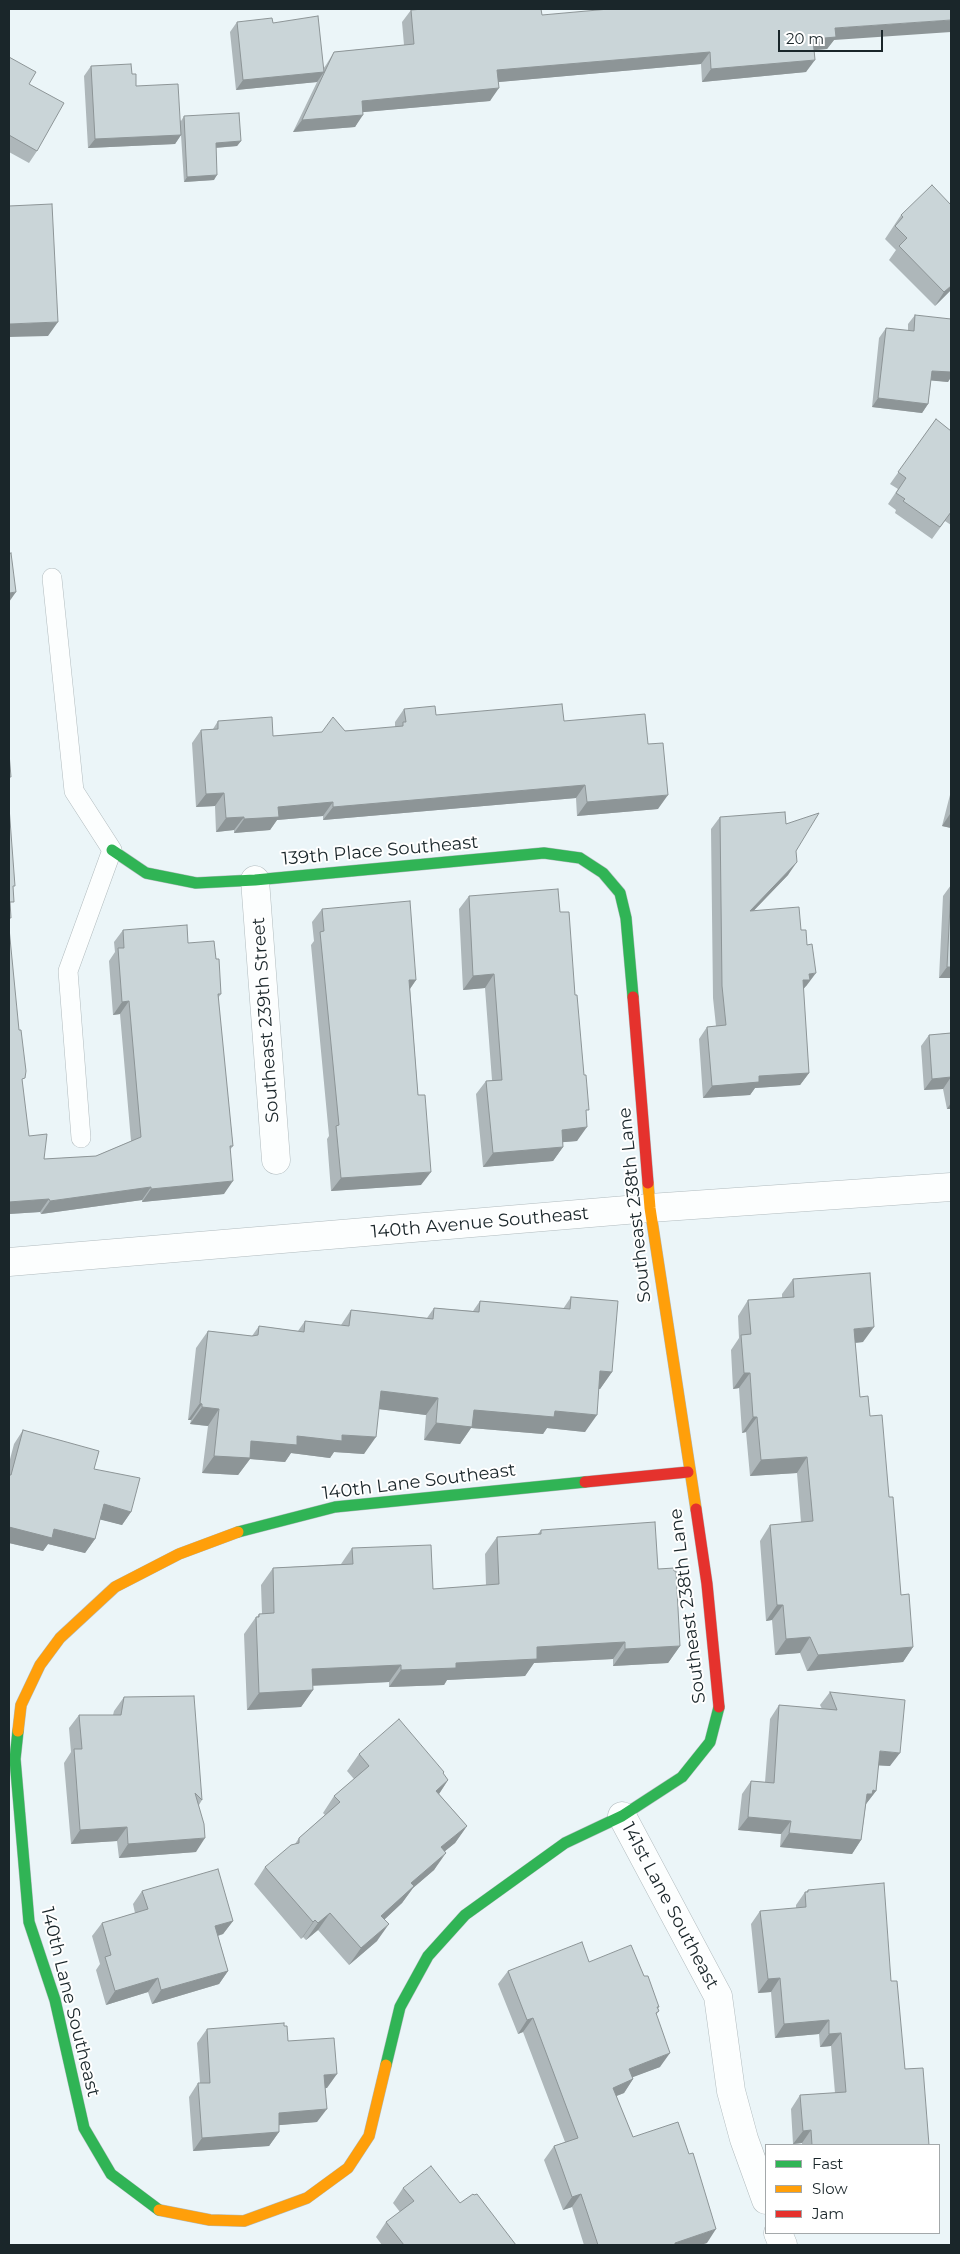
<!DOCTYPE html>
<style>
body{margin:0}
#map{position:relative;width:960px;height:2254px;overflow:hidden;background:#ebf5f8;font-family:Montserrat,sans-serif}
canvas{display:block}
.frame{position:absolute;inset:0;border:10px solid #1a262a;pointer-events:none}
.legend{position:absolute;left:765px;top:2144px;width:175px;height:90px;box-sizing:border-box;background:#fff;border:1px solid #a3a8aa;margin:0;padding:6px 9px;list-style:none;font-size:15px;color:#1a262a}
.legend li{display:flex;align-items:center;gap:10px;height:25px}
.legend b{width:25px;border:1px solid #a3a8aa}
.scale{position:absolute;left:778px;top:30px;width:105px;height:22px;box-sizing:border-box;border:2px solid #1a262a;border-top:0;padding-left:6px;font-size:15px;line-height:18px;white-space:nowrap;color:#1a262a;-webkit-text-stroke:4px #fff;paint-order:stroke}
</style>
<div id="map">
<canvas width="960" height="2254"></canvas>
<div class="frame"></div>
<ul class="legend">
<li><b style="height:6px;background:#30b455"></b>Fast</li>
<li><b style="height:6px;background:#ff9f0a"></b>Slow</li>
<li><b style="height:6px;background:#e5322d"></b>Jam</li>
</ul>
<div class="scale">20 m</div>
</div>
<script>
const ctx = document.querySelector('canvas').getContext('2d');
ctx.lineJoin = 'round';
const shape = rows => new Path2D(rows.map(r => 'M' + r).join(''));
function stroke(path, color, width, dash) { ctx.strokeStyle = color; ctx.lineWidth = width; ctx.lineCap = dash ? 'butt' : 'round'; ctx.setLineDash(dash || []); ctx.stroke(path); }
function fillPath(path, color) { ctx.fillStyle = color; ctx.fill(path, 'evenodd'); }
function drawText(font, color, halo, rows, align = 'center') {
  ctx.font = font + ' Montserrat,sans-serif'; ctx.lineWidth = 4; ctx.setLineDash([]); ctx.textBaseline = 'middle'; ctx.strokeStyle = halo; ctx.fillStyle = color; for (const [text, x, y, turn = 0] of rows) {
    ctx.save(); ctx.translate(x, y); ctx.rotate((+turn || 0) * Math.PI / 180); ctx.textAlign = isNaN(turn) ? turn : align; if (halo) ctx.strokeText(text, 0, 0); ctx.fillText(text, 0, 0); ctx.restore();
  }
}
const lane = shape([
 [52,578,74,791,112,850,68,971,81,1138]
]);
const street = shape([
 [255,880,276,1160],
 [9,1262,650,1208,951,1187],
 [622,1816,718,1996,731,2091,744,2139,766,2200],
 [778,2233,783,2245]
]);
const fast = shape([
 [112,850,146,873,196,883,255,880,544,853,580,858,603,873,620,893,626,918,633,997],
 [238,1532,335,1507,585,1482],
 [18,1731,15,1759,29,1922,55,2000,84,2128,111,2174,159,2210],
 [386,2065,400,2007,428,1956,465,1915,565,1843,622,1816,682,1777,710,1742,719,1707]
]);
const slow = shape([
 [648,1183,650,1208,696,1509],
 [18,1731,21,1705,40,1665,60,1638,115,1587,179,1554,238,1532],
 [159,2210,210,2220,244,2221,307,2198,348,2168,369,2136,386,2065]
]);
const jam = shape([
 [633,997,648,1183],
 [585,1482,688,1472],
 [696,1509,707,1584,719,1707]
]);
const wall = shape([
 [411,10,542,15,834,40,827,49,814,50,806,72,702,82,701,64,498,82,490,101,363,112,355,127,293,132,318,80,317,82,236,90,230,32,237,22,273,23,323,69,326,65,334,52,404,45,402,22],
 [9,57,29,84,37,151,29,163,9,152],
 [91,66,132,74,136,86,181,121,184,116,241,141,237,146,216,148,214,180,184,182,181,135,175,144,88,148,84,76],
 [901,215,951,290,935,306,889,260,896,250,885,239],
 [915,315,951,335,951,377,948,382,931,380,928,404,922,413,872,407,879,338,886,328,908,331,908,324],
 [936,419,951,431,951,525,945,521,932,539,895,513,896,510,888,504,898,489,890,484],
 [404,709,436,715,564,721,648,744,658,809,577,816,576,798,323,820,323,816,277,820,270,830,234,833,234,830,216,832,215,806,196,807,192,743,201,730,213,729,218,721,273,736,395,727,395,722],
 [951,791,951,828,942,826],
 [720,817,786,824,796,851,788,875,753,911,807,985,803,989,809,1073,800,1085,755,1088,750,1095,703,1098,699,1039,707,1027,716,1026,713,998,711,829],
 [951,885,951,978,939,978,943,896],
 [469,896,560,912,575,995,586,1114,577,1141,563,1142,563,1147,553,1161,483,1167,476,1094,486,1081,492,1080,485,988,463,990,459,909],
 [322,909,416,980,410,989,418,1095,421,1185,331,1191,327,1139,329,1136,311,945,314,941,312,922],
 [9,928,22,1083,29,1136,44,1159,96,1156,131,1141,120,1014,113,1015,109,961,115,952,114,942,123,930,188,943,216,959,221,994,218,998,233,1146,230,1150,224,1194,142,1202,142,1200,41,1214,40,1212,9,1214],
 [951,1033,951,1109,947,1109,943,1089,924,1090,921,1046,929,1035],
 [793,1279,863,1342,855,1343,860,1397,870,1416,889,1497,901,1595,913,1647,903,1662,807,1671,800,1653,775,1655,772,1620,766,1621,760,1541,770,1525,801,1522,797,1473,750,1476,746,1432,742,1433,739,1388,733,1389,731,1350,739,1338,738,1316,748,1300,782,1298,782,1294],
 [571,1297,612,1372,600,1389,599,1389,585,1432,547,1428,543,1434,471,1428,460,1444,424,1440,426,1415,379,1409,364,1454,334,1452,330,1458,291,1453,285,1462,250,1459,238,1475,202,1473,208,1426,190,1424,191,1420,188,1420,196,1348,208,1331,252,1336,259,1326,298,1331,305,1321,341,1325,351,1310,427,1318,434,1308,473,1311,480,1301,563,1309],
 [23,1430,94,1469,131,1512,122,1525,100,1519,95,1539,85,1553,48,1544,43,1551,9,1543,9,1463,14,1444],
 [541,1530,658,1569,680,1646,668,1663,613,1666,613,1659,534,1663,525,1676,447,1680,444,1685,389,1687,389,1682,313,1686,313,1690,301,1707,247,1710,244,1634,256,1617,257,1617,259,1614,262,1614,261,1585,273,1568,341,1564,352,1548,433,1589,486,1585,485,1554,497,1537,537,1535],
 [830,1692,890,1766,878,1765,876,1791,866,1804,861,1840,852,1854,780,1847,781,1834,738,1830,742,1794,751,1781,765,1782,770,1719,779,1705,822,1709,820,1705],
 [124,1697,202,1800,199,1805,196,1852,119,1858,117,1841,71,1844,64,1763,71,1752,69,1728,79,1715,113,1715,114,1711],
 [359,1754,443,1774,448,1780,439,1794,467,1826,455,1843,445,1851,434,1870,413,1888,402,1903,385,1919,377,1941,349,1965,318,1930,306,1940,303,1937,301,1939,254,1884,265,1867,295,1844,299,1838,325,1815,323,1813,334,1796,354,1779,347,1771],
 [808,1890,891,1981,905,2069,929,2145,802,2145,802,2143,793,2144,791,2109,800,2095,835,2093,831,2046,820,2047,819,2034,775,2038,771,1992,758,1993,751,1924,760,1911,796,1908,796,1905,805,1892,806,1892],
 [142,1891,233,1921,223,1934,218,1936,228,1971,219,1984,152,2004,148,1992,106,2005,96,1970,100,1964,92,1936,102,1923,135,1913,133,1904],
 [589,1962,644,1976,659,2007,658,2008,659,2011,656,2015,660,2067,632,2077,633,2079,624,2093,616,2096,633,2137,707,2243,700,2245,584,2245,572,2207,563,2210,544,2160,554,2146,565,2142,523,2032,518,2034,498,1984,508,1971],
 [207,2029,288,2041,327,2088,325,2088,317,2122,279,2125,279,2132,269,2146,193,2151,189,2097,198,2083,200,2083,197,2043],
 [403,2188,460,2203,516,2245,382,2245,376,2237,386,2222,400,2212,393,2203]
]);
const shadedWall = shape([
 [951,20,951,32,834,40,827,49,805,51,813,39,835,28],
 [710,52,701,64,488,83,497,70],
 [815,60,806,72,702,82,711,69],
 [324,72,317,82,236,90,243,80],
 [499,88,490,101,353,113,362,101],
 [363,115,355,127,293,132,302,120],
 [181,135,175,144,88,148,95,139],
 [241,141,237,146,212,148,216,143],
 [217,175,214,180,184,182,187,177],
 [951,286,951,290,935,306,944,292],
 [58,322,48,336,9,337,9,324],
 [932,371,951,372,951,377,948,382,925,380],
 [878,398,928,404,922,413,872,407],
 [16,592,9,602,9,593],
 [585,785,576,798,323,820,333,807],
 [224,793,215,806,196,807,206,794],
 [668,795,658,809,577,816,587,802],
 [333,802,323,816,277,820,270,830,234,833,244,819,278,807],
 [950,814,951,815,951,828,942,826],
 [244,817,234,830,216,832,226,818],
 [797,862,788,875,741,924,750,911],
 [947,967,951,967,951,978,939,978],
 [816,973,807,985,806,986,801,992,803,980,809,974],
 [494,974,485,988,463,990,473,976],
 [409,980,416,980,407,993],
 [129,1001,120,1014,113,1015,122,1002],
 [809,1073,800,1085,755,1088,750,1095,703,1098,712,1086,759,1076],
 [951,1077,943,1089,924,1090,932,1079],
 [951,1103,951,1109,947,1109],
 [587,1127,577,1141,553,1143,562,1130],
 [563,1147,553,1161,483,1167,493,1153],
 [431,1172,421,1185,331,1191,341,1178],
 [233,1181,224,1194,142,1202,151,1189],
 [151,1187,142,1200,41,1214,50,1201],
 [49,1199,40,1212,9,1214,9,1202],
 [874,1327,863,1342,843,1344,854,1329],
 [600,1371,612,1372,600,1389,588,1388],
 [744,1373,750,1373,739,1388,733,1389],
 [381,1391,438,1398,426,1415,370,1408],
 [200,1403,202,1404,191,1420,188,1420],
 [202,1407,219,1409,208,1426,190,1424],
 [474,1410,555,1411,597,1415,585,1432,547,1428,543,1434,471,1428,460,1444,424,1440,436,1423],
 [753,1417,757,1417,746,1432,742,1433],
 [342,1435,376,1437,364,1454,334,1452,330,1458,291,1453,285,1462,250,1459,238,1475,202,1473,214,1456,251,1441,297,1436],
 [807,1457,797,1473,750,1476,761,1460],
 [104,1504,131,1512,122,1525,94,1518],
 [9,1527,54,1529,95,1539,85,1553,48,1544,43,1551,9,1543],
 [777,1605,783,1605,772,1620,766,1621],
 [810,1637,800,1653,775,1655,786,1639],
 [625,1642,613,1659,534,1663,525,1676,447,1680,444,1685,389,1687,401,1670,456,1663,537,1647],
 [680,1646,668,1663,613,1666,625,1649],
 [913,1647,903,1662,807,1671,818,1655],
 [401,1665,389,1682,300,1686,312,1669],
 [313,1690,301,1707,247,1710,259,1693],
 [880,1751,900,1753,890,1766,870,1765],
 [448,1780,437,1797,436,1791],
 [873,1790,876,1791,866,1804,867,1794],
 [748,1817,791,1821,781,1834,738,1830],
 [467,1826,455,1843,429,1864,441,1847],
 [127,1827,117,1841,71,1844,80,1830],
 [789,1833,861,1840,852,1854,780,1847],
 [205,1838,196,1852,119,1858,128,1844],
 [446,1853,434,1870,413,1888,402,1903,370,1933,381,1916,411,1883],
 [330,1913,318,1930,306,1940,318,1923],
 [315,1920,303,1937,301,1939,313,1922],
 [233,1921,223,1934,206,1939,215,1926],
 [389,1924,377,1941,349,1965,361,1948],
 [228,1971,219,1984,152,2004,161,1990],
 [158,1978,148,1992,106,2005,115,1991],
 [780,1978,771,1992,758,1993,768,1979],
 [533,2018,523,2032,518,2034,527,2020],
 [829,2020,819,2034,775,2038,784,2024],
 [841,2033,831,2046,820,2047,829,2034],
 [670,2053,660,2067,620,2082,629,2069],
 [337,2074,327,2088,315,2089,324,2075],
 [633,2079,624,2093,604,2101,613,2088],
 [327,2109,317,2122,269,2126,279,2113],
 [811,2130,802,2143,793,2144,803,2131],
 [279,2132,269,2146,193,2151,202,2138],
 [581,2194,572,2207,563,2210,572,2197],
 [716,2229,707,2243,700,2245,673,2245,675,2243]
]);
const building = shape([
 [424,9,541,9,542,15,609,9,951,9,951,20,835,28,836,37,813,39,815,60,711,69,710,52,497,70,499,88,362,101,363,115,302,120,334,52,414,44,411,10,424,9],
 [318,16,324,72,243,80,237,22,272,18,273,23,318,16],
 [9,57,36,72,29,84,64,103,37,151,9,135,9,57],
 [131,64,132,74,136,74,136,86,178,84,181,135,95,139,91,66,131,64],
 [239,113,241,141,216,143,217,175,187,177,184,116,239,113],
 [932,185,951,205,951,286,944,292,899,246,907,238,895,226,903,217,901,215,932,185],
 [52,204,58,322,9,324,9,206,52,204],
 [915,315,951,319,951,372,932,371,928,404,878,398,886,328,914,331,915,315],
 [936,419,951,431,951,512,940,527,903,501,905,499,896,493,906,478,898,472,936,419],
 [11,553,16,592,9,593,9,554,11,553],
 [562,704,564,721,645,714,648,744,663,743,668,795,587,802,585,785,333,807,333,802,278,807,279,817,244,819,244,817,226,818,224,793,206,794,201,730,218,729,218,721,272,717,273,736,322,732,333,717,345,731,403,726,403,722,406,722,404,709,435,706,436,715,562,704],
 [9,753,11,777,9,777,9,753],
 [9,807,15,886,13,886,14,902,10,902,11,918,9,918,9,807],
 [785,812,786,824,819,813,796,851,797,862,750,911,799,907,801,930,806,930,807,945,812,944,816,973,809,974,810,980,803,980,809,1073,759,1076,759,1082,712,1086,707,1027,726,1025,722,986,720,817,785,812],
 [951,886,951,967,947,967,951,886],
 [558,889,560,912,569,912,575,995,577,995,584,1075,586,1075,589,1110,586,1110,587,1127,562,1130,563,1147,493,1153,486,1081,502,1080,494,974,473,976,469,896,558,889],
 [410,901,416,980,409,980,418,1095,425,1095,431,1172,341,1178,336,1126,339,1125,320,932,324,931,322,909,410,901],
 [187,925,188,943,214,941,216,959,219,959,221,994,218,994,233,1146,230,1146,233,1181,151,1189,151,1187,50,1201,49,1199,9,1202,9,928,19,1030,21,1030,26,1071,25,1078,22,1079,29,1136,47,1134,44,1159,96,1156,141,1137,129,1001,122,1002,118,948,124,948,123,930,187,925],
 [951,1033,951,1078,951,1077,932,1079,929,1035,951,1033],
 [870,1273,874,1327,854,1329,860,1397,868,1396,870,1416,882,1415,889,1497,893,1497,901,1595,909,1594,913,1647,818,1655,810,1637,786,1639,783,1605,777,1605,770,1525,813,1521,807,1457,761,1460,757,1417,753,1417,750,1373,744,1373,741,1335,751,1334,748,1300,794,1297,793,1279,870,1273],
 [571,1297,618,1301,612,1372,600,1371,597,1415,555,1411,554,1417,474,1410,472,1427,436,1423,438,1398,381,1391,376,1437,342,1435,342,1441,297,1436,297,1445,251,1441,250,1458,214,1456,219,1409,202,1407,202,1404,200,1403,208,1331,252,1336,258,1335,259,1326,304,1332,305,1321,349,1326,351,1310,433,1319,434,1308,479,1312,480,1301,570,1309,571,1297],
 [23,1430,99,1451,94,1469,140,1478,131,1512,104,1504,95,1539,54,1529,52,1538,9,1527,9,1475,11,1475,23,1430],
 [655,1522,658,1569,674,1568,674,1571,676,1571,680,1646,625,1649,625,1642,537,1647,537,1659,456,1663,456,1668,401,1670,401,1665,312,1669,313,1690,259,1693,256,1617,259,1617,259,1614,274,1613,273,1568,353,1564,352,1548,431,1545,433,1589,499,1584,497,1537,541,1534,541,1530,655,1522],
 [830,1692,905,1700,900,1753,880,1751,876,1791,873,1790,872,1794,867,1794,861,1840,789,1833,791,1821,748,1817,751,1781,774,1783,779,1705,837,1710,830,1692],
 [194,1696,202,1800,195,1793,204,1824,205,1838,128,1844,127,1827,80,1830,74,1749,82,1749,79,1715,121,1715,124,1697,194,1696],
 [399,1719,444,1772,443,1773,448,1780,436,1791,467,1826,441,1847,446,1853,411,1883,414,1886,381,1916,389,1924,361,1948,330,1913,318,1923,315,1920,313,1922,265,1867,291,1845,299,1843,299,1838,340,1802,334,1796,369,1766,359,1754,399,1719],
 [218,1869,233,1921,215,1926,228,1971,161,1990,158,1978,115,1991,105,1957,111,1955,102,1923,148,1909,142,1891,218,1869],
 [884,1883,891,1981,897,1981,905,2069,923,2068,929,2145,812,2145,811,2130,803,2131,800,2095,846,2092,841,2033,829,2034,829,2020,784,2024,780,1978,768,1979,760,1911,806,1907,805,1892,808,1892,808,1890,884,1883],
 [582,1942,589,1962,631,1945,644,1976,648,1976,659,2007,657,2007,659,2011,656,2013,670,2053,629,2069,633,2079,613,2088,633,2137,678,2122,689,2154,693,2153,716,2229,675,2243,675,2245,598,2245,581,2194,572,2197,554,2146,578,2138,533,2018,527,2020,508,1971,582,1942],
 [284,2023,284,2026,287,2026,288,2041,334,2038,337,2074,324,2075,327,2109,279,2113,279,2132,202,2138,198,2083,210,2083,207,2029,284,2023],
 [431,2166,460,2203,473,2194,474,2195,477,2194,516,2245,404,2245,386,2222,414,2201,403,2188,431,2166]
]);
const streetNames = [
 ["139th Place Southeast",380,851,-5],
 ["Southeast 239th Street",266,1020,-94],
 ["Southeast 238th Lane",635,1205,-96],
 ["140th Avenue Southeast",480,1223,-5],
 ["140th Lane Southeast",419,1482,-7],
 ["Southeast 238th Lane",688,1606,-97],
 ["141st Lane Southeast",670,1906,62],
 ["140th Lane Southeast",70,2002,76]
];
stroke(lane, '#b1bbbe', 20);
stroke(street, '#b1bbbe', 29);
stroke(fast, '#b1bbbe', 12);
stroke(slow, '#b1bbbe', 12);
stroke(jam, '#b1bbbe', 12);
stroke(lane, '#fcfefe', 19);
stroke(street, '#fcfefe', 28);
stroke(fast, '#30b455', 11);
stroke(slow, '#ff9f0a', 11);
stroke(jam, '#e5322d', 11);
fillPath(wall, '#aeb7ba');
fillPath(shadedWall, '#8d9597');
fillPath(building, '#cad5d8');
stroke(building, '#8d9597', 1);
drawText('18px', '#1a262a', '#fff', streetNames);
</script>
